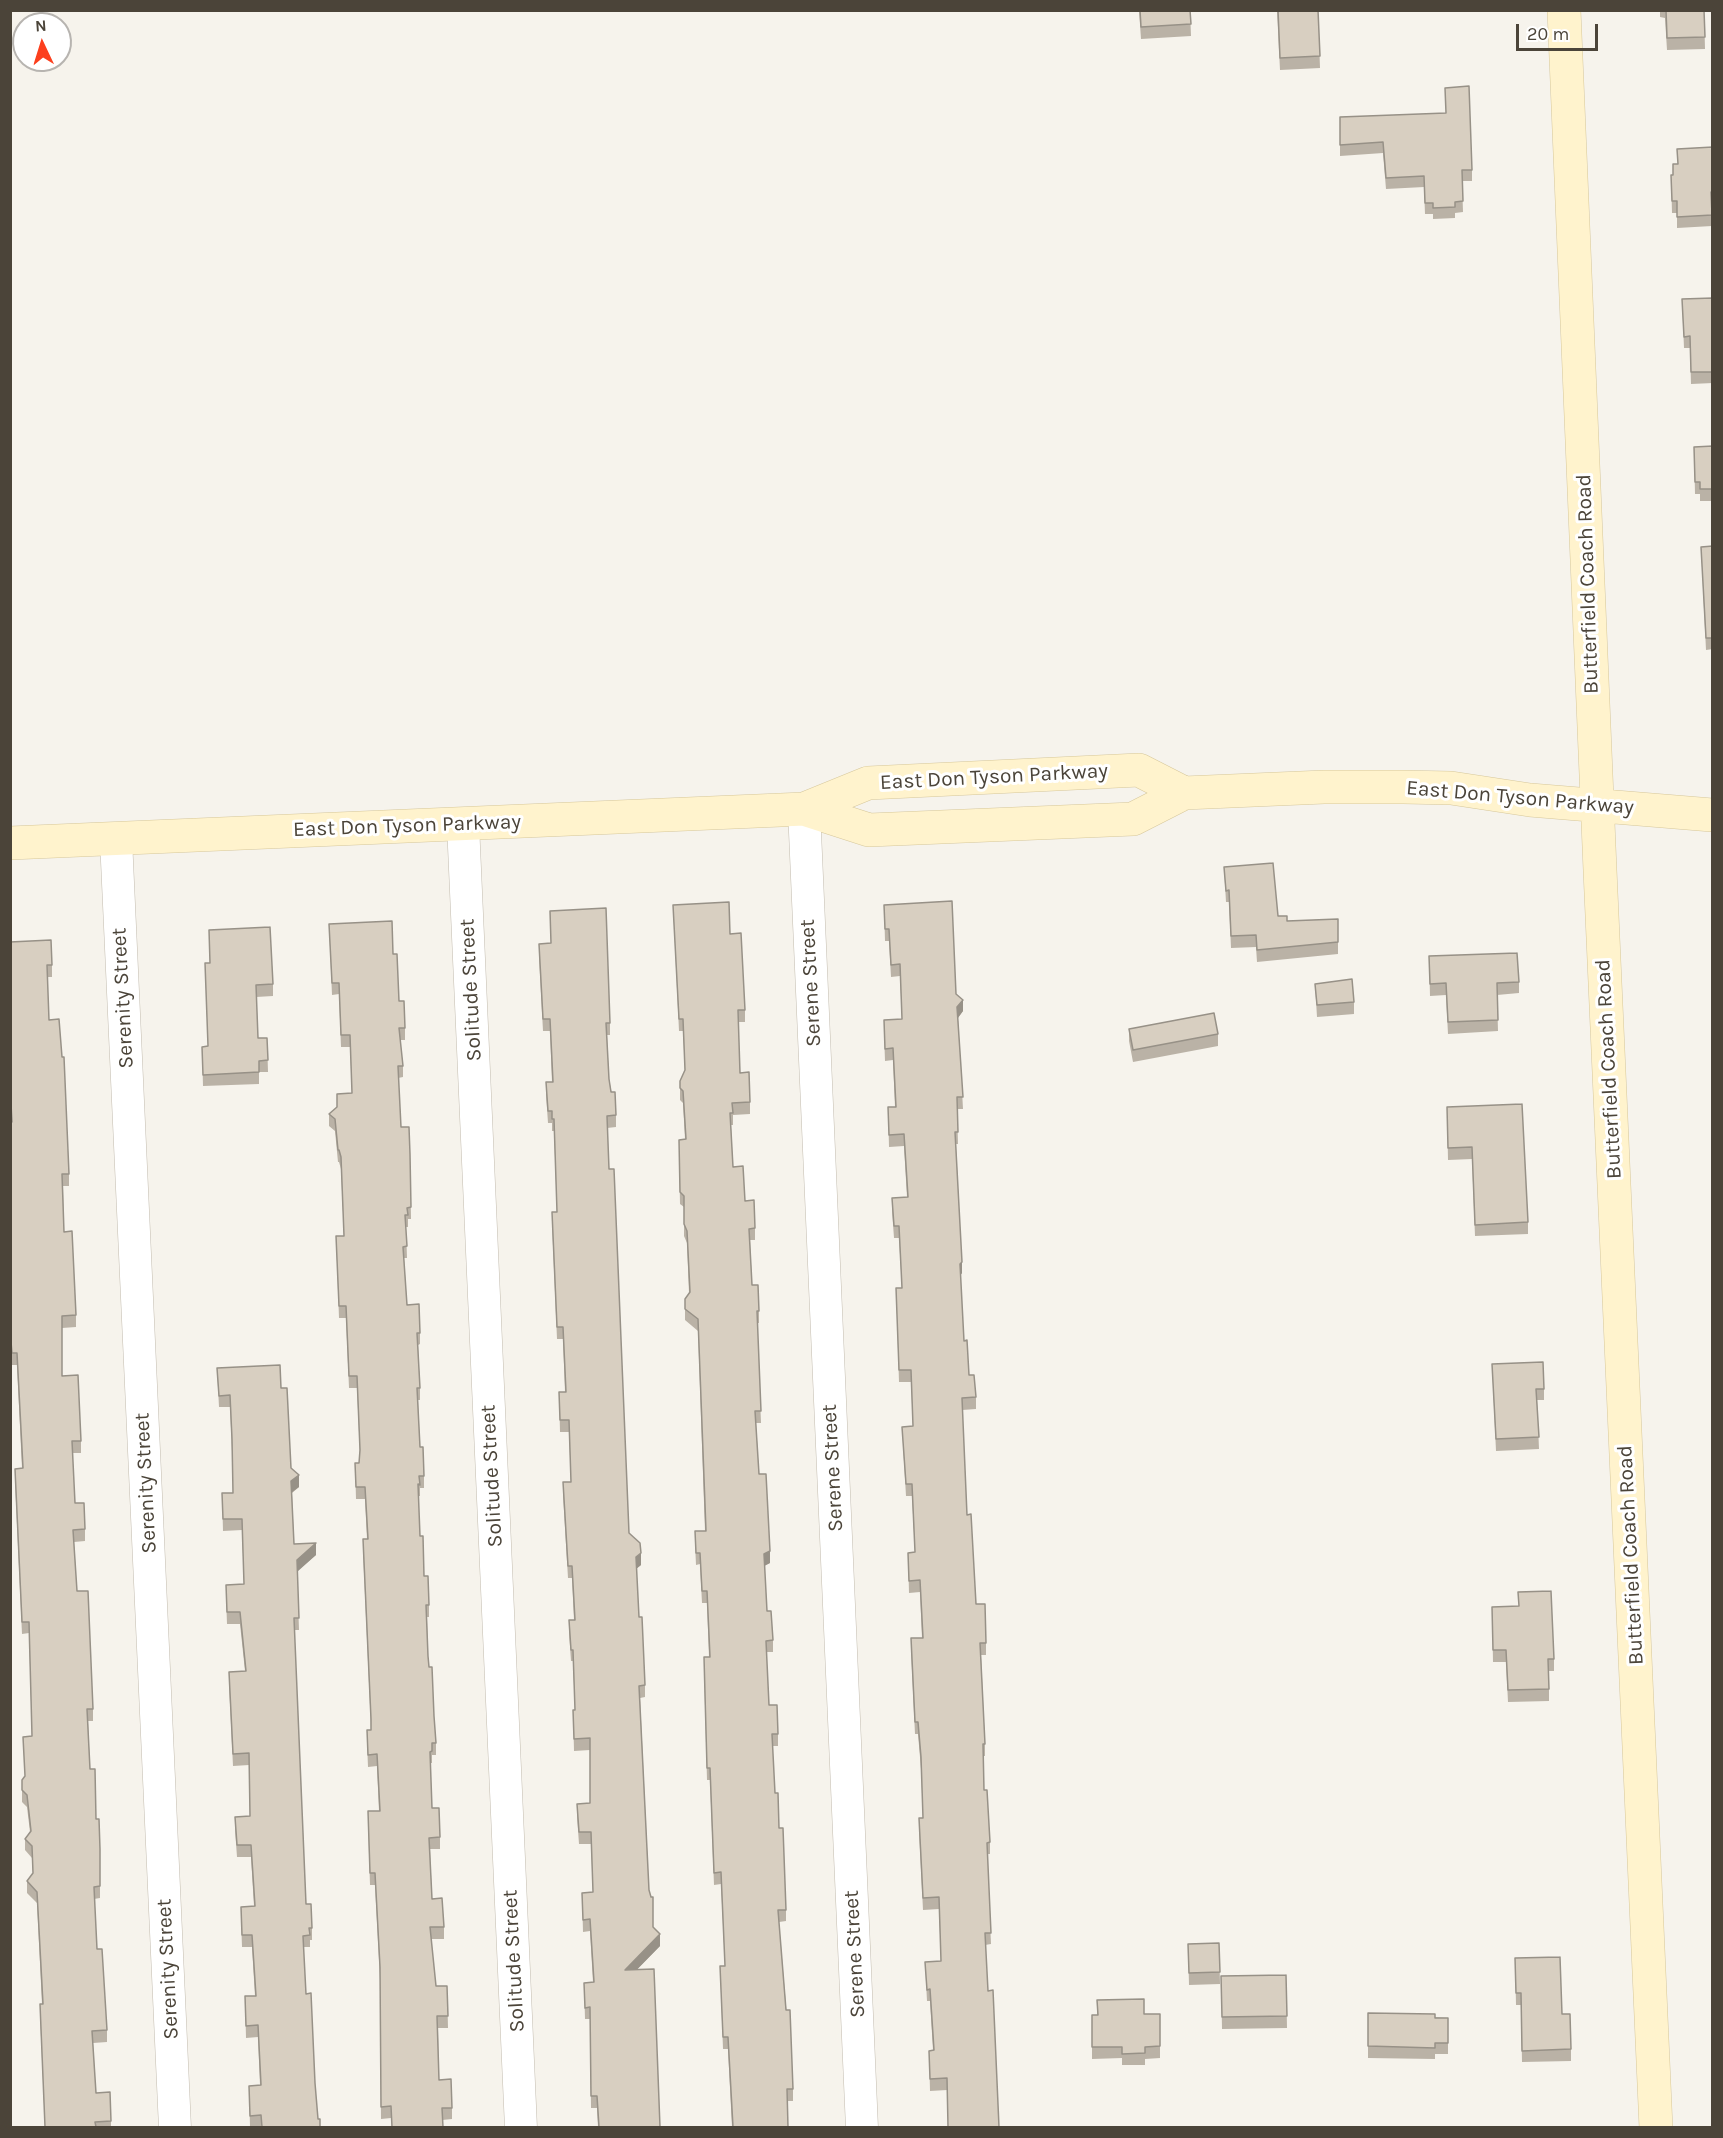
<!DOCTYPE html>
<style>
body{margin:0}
#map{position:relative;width:1723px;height:2138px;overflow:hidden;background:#f6f3ec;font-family:Karla,sans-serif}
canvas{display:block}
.frame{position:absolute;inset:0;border:12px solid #4b4439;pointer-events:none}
.north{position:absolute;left:12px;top:12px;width:60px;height:60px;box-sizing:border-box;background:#fff;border:2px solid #b7b4b0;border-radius:50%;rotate:356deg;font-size:16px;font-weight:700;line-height:24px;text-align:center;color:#4b4439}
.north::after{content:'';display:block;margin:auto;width:21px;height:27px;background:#fc3f1d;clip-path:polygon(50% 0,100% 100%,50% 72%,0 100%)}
.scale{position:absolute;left:1516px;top:24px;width:82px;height:27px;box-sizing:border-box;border:3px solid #4b4439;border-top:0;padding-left:8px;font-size:18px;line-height:21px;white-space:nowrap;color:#4b4439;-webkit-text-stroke:4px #fff;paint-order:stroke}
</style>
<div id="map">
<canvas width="1723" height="2138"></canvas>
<div class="frame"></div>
<div class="north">N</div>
<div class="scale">20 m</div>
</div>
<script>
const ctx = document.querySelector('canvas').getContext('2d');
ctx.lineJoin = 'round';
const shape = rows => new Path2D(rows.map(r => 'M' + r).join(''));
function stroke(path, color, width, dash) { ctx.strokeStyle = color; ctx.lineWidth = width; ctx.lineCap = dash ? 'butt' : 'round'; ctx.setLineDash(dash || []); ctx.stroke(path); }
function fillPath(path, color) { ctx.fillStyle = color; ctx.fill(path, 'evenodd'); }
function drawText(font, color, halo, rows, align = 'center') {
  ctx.font = font + ' Karla,sans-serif'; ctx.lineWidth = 6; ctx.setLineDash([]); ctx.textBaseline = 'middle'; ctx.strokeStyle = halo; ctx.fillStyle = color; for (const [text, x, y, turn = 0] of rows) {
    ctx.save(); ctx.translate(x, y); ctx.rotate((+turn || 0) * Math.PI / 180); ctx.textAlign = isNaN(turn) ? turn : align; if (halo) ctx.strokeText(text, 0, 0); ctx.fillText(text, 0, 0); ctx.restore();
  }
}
const street = shape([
 [804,809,862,2128],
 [463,824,521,2128],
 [116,839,175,2128]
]);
const secondary = shape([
 [1564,10,1600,870,1656,2128],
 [804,809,869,830,1133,819,1184,793,1324,787,1403,787,1451,788,1530,800,1712,815],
 [10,843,804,809,868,783,1139,770,1184,793]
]);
const wall = shape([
 [1139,10,1190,10,1191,36,1141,39],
 [1277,10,1318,10,1320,68,1280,70],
 [1660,10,1704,10,1705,49,1667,50,1665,18,1660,17],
 [1446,113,1472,170,1472,181,1462,181,1463,212,1455,213,1455,218,1433,219,1433,214,1425,214,1424,187,1386,189,1383,153,1340,156,1340,117],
 [1713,147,1712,226,1677,228,1677,213,1672,213,1671,175,1673,175,1678,164,1677,149],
 [1713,298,1713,383,1691,384,1690,348,1684,348,1682,299],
 [1713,446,1713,501,1700,501,1700,494,1695,494,1694,447],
 [1713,546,1713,649,1706,650,1701,547],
 [1224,867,1278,916,1287,921,1338,919,1338,954,1257,962,1256,947,1231,948,1229,902,1226,902],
 [673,905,730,934,745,1010,745,1022,738,1022,740,1073,750,1102,750,1114,733,1115,733,1125,731,1125,733,1167,745,1201,755,1228,755,1240,750,1240,752,1285,759,1311,759,1323,757,1323,761,1423,756,1423,759,1474,770,1563,764,1566,767,1611,773,1640,773,1652,766,1652,769,1705,778,1734,778,1746,772,1746,775,1793,779,1828,786,1910,786,1921,779,1922,793,2089,793,2101,787,2101,788,2127,732,2127,728,2049,723,2049,720,1966,725,1966,721,1884,714,1885,710,1780,707,1780,704,1669,709,1657,707,1603,702,1603,700,1564,696,1565,695,1543,695,1531,705,1531,698,1331,685,1320,685,1299,689,1293,687,1243,684,1236,684,1207,680,1204,679,1152,685,1139,683,1103,680,1100,680,1081,685,1071,683,1031,679,1031],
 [884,905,956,994,963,1011,958,1018,963,1109,957,1109,958,1144,956,1144,962,1273,960,1275,964,1341,969,1375,976,1397,976,1409,962,1410,967,1515,976,1604,986,1643,986,1655,981,1655,985,1744,985,1756,983,1756,984,1790,990,1842,990,1854,987,1854,991,1944,985,1945,947,2090,930,2091,929,2051,933,2050,930,2001,927,2001,925,1962,941,1961,939,1909,923,1910,919,1830,919,1818,923,1818,921,1769,918,1734,915,1734,911,1650,911,1638,922,1638,920,1592,909,1593,908,1553,915,1553,912,1496,906,1496,902,1427,913,1426,911,1382,899,1382,896,1288,902,1288,899,1238,894,1238,892,1210,892,1198,907,1197,904,1146,889,1147,888,1107,895,1107,893,1060,885,1061,884,1032,884,1020,902,1019,900,976,891,977,889,941,885,941],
 [550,911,610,1023,610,1035,607,1035,609,1079,616,1115,616,1127,607,1128,629,1533,641,1565,636,1569,639,1617,645,1685,645,1697,640,1698,649,1890,653,1927,660,1946,637,1969,660,2127,598,2127,597,2108,591,2108,590,2019,585,2019,584,1983,593,1982,590,1931,583,1932,582,1893,593,1892,591,1844,579,1844,577,1816,577,1804,590,1803,590,1750,574,1751,573,1710,575,1710,573,1661,571,1661,569,1632,569,1620,574,1620,572,1578,568,1578,563,1494,563,1482,571,1482,569,1432,560,1432,559,1392,565,1392,563,1339,557,1339,556,1316,552,1223,557,1212,554,1131,552,1131,552,1123,548,1123,546,1094,546,1082,552,1082,550,1031,543,1031,539,956,539,944,551,943],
 [329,924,393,954,399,1001,405,1028,405,1040,400,1040,403,1066,403,1077,398,1078,401,1127,410,1154,411,1219,408,1219,408,1227,406,1227,407,1258,404,1258,407,1305,420,1333,420,1344,418,1345,420,1388,420,1400,418,1400,420,1447,424,1476,424,1488,420,1488,420,1496,418,1496,420,1536,424,1576,429,1605,429,1617,427,1617,428,1656,436,1743,436,1755,432,1755,432,1763,430,1763,432,1808,440,1837,440,1849,430,1849,432,1899,444,1927,444,1939,431,1939,436,1986,447,1986,448,2028,438,2028,439,2080,452,2108,452,2119,442,2120,443,2127,392,2127,391,2118,381,2119,380,1979,375,1885,370,1885,368,1823,379,1811,377,1766,368,1767,367,1742,367,1730,371,1730,371,1728,363,1551,363,1539,367,1539,365,1499,356,1499,355,1463,359,1463,360,1455,357,1388,349,1388,346,1318,339,1318,336,1236,344,1236,341,1169,339,1162,338,1162,335,1131,329,1126,329,1114,337,1107,337,1094,352,1093,350,1047,341,1047,339,994,332,995],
 [209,930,273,984,273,996,256,997,258,1038,267,1038,268,1072,259,1072,259,1084,203,1086,202,1047,208,1046,205,963,210,963],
 [10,942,52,965,52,977,47,977,49,1020,69,1174,69,1186,63,1186,64,1232,76,1315,76,1327,62,1328,62,1376,81,1441,81,1453,72,1453,75,1503,85,1529,85,1541,74,1542,77,1591,93,1709,93,1721,88,1721,90,1769,100,1849,100,1898,94,1899,97,1949,107,2030,107,2042,93,2043,96,2093,111,2121,111,2127,45,2127,40,2016,40,2004,42,2004,37,1903,27,1893,27,1881,33,1874,32,1858,25,1850,25,1839,30,1832,27,1807,22,1802,22,1780,25,1777,23,1737,32,1736,29,1633,22,1634,15,1481,15,1469,22,1468,17,1365,12,1365,10,1343,10,1122,12,1122,10,1098],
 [1429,956,1519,982,1519,993,1497,995,1498,1031,1448,1034,1446,995,1430,996],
 [1315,984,1354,1002,1354,1014,1317,1017],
 [1129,1029,1218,1034,1218,1046,1133,1062,1129,1041],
 [1447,1107,1528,1222,1528,1234,1475,1236,1472,1159,1448,1160],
 [1492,1364,1544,1389,1544,1400,1537,1400,1539,1449,1496,1451],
 [217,1368,281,1388,291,1468,299,1487,292,1493,294,1544,316,1555,297,1571,299,1630,294,1630,306,1904,312,1928,312,1940,310,1940,310,1947,304,1947,261,2127,250,2127,249,2086,260,2085,258,2037,246,2038,245,1996,255,1996,252,1947,242,1947,241,1918,241,1907,254,1906,251,1857,237,1857,235,1829,235,1817,250,1816,249,1765,233,1766,229,1684,229,1672,245,1671,240,1624,227,1624,226,1597,226,1585,244,1584,242,1530,223,1531,222,1493,233,1493,232,1451,230,1407,219,1407],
 [1492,1607,1554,1659,1554,1671,1549,1671,1549,1701,1508,1702,1506,1662,1493,1662],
 [1219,1943,1220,1984,1189,1985,1188,1944],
 [1515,1958,1571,2049,1571,2061,1522,2062,1521,2005,1516,2005],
 [1286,1975,1287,2028,1222,2029,1221,1976],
 [1097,2000,1144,2014,1160,2014,1160,2058,1145,2059,1145,2065,1122,2065,1122,2058,1092,2059,1092,2015,1097,2015],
 [1368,2013,1448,2018,1448,2054,1435,2054,1435,2059,1368,2058]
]);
const shadedWall = shape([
 [963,1000,963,1011,957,1019,957,1007],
 [962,1262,962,1273,960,1276,960,1264],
 [299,1475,299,1487,291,1493,291,1481],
 [316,1543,316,1555,297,1572,297,1560],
 [770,1551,770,1563,764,1566,764,1554],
 [641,1553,641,1565,636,1569,636,1557],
 [660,1934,660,1946,625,1982,625,1970]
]);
const building = shape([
 [1140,10,1190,10,1191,24,1141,27,1140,10],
 [1278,10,1318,10,1320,56,1280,58,1278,10],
 [1666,10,1704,10,1705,37,1667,38,1666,10],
 [1469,86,1472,170,1462,170,1463,201,1455,202,1455,207,1433,208,1433,203,1425,203,1424,176,1386,178,1383,142,1340,145,1340,117,1446,113,1445,88,1469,86],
 [1713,147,1713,192,1711,192,1712,215,1677,217,1677,201,1672,201,1671,175,1673,175,1673,164,1678,164,1677,149,1713,147],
 [1713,298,1713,372,1691,372,1690,336,1684,337,1682,299,1713,298],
 [1713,446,1713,489,1700,489,1700,482,1695,482,1694,447,1713,446],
 [1713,546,1713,638,1706,638,1701,547,1713,546],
 [1273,863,1278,916,1287,916,1287,921,1338,919,1338,942,1257,950,1256,935,1231,936,1229,890,1226,891,1224,867,1273,863],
 [952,901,956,994,963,1000,957,1007,963,1097,957,1097,958,1132,955,1132,962,1262,960,1264,964,1341,967,1340,969,1375,974,1375,976,1397,962,1398,967,1515,971,1514,976,1604,985,1604,986,1643,980,1643,985,1744,983,1744,984,1790,987,1790,990,1842,987,1843,991,1933,985,1933,988,1991,993,1990,999,2127,948,2127,947,2078,930,2079,929,2051,934,2050,930,1989,927,1990,925,1962,941,1961,939,1897,923,1898,919,1818,923,1818,921,1757,918,1722,915,1722,911,1638,923,1638,920,1580,909,1581,908,1553,915,1552,912,1484,906,1484,902,1427,913,1426,911,1370,899,1370,896,1288,902,1288,899,1226,894,1226,892,1198,908,1197,904,1134,889,1135,888,1107,896,1107,893,1048,885,1049,884,1020,902,1019,900,964,891,965,889,929,885,929,884,905,952,901],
 [729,902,730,934,741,933,745,1010,738,1010,740,1073,749,1072,750,1102,732,1103,733,1113,730,1113,733,1167,743,1166,745,1201,754,1200,755,1228,749,1229,752,1285,758,1285,759,1311,757,1311,761,1411,755,1411,759,1474,766,1474,770,1551,764,1554,767,1611,771,1611,773,1640,766,1641,769,1705,777,1705,778,1734,772,1734,775,1793,778,1793,779,1828,783,1828,786,1910,778,1910,786,2010,790,2010,793,2089,787,2089,788,2127,733,2127,728,2037,723,2037,720,1966,725,1966,721,1872,714,1873,710,1768,707,1768,704,1657,710,1657,707,1591,702,1591,700,1553,696,1553,695,1531,706,1531,698,1319,685,1309,685,1299,690,1292,687,1231,684,1224,684,1196,680,1192,679,1140,686,1139,683,1091,680,1088,680,1081,685,1070,683,1019,679,1019,673,905,729,902],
 [606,908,610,1023,606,1023,609,1079,611,1092,615,1092,616,1115,607,1116,609,1169,614,1169,629,1533,640,1543,641,1553,636,1557,639,1617,642,1617,645,1685,639,1686,649,1890,651,1897,653,1897,653,1927,660,1934,625,1970,654,1969,660,2127,599,2127,597,2096,591,2096,590,2007,585,2008,584,1983,594,1982,590,1919,583,1920,582,1893,593,1892,591,1832,579,1832,577,1804,590,1803,590,1738,574,1739,573,1710,575,1710,573,1650,571,1650,569,1620,575,1620,572,1566,568,1566,563,1482,571,1482,569,1420,560,1420,559,1392,566,1392,563,1327,557,1327,552,1212,557,1212,554,1119,552,1119,552,1111,548,1111,546,1082,553,1082,550,1019,543,1019,539,944,551,943,550,911,606,908],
 [392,921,393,954,397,954,399,1001,404,1001,405,1028,399,1028,403,1066,398,1066,401,1127,409,1127,410,1154,411,1207,407,1208,408,1215,405,1215,407,1246,403,1247,407,1305,419,1304,420,1333,417,1333,420,1388,417,1388,420,1447,423,1447,424,1476,419,1476,420,1485,418,1484,420,1536,423,1536,424,1576,428,1576,429,1605,426,1605,428,1656,429,1667,432,1667,434,1716,436,1743,432,1743,432,1751,430,1752,432,1808,439,1808,440,1837,429,1838,432,1899,442,1898,444,1927,430,1927,436,1986,447,1986,448,2016,437,2016,439,2080,451,2079,452,2108,442,2108,443,2127,392,2127,391,2106,381,2107,380,1967,375,1873,370,1873,368,1811,380,1811,377,1754,368,1755,367,1730,371,1730,371,1719,363,1539,368,1539,365,1487,356,1487,355,1463,359,1463,360,1450,357,1376,349,1376,346,1306,339,1306,336,1236,344,1236,341,1157,339,1150,338,1150,335,1119,329,1114,337,1107,337,1094,352,1093,350,1035,341,1035,339,983,332,983,329,924,392,921],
 [270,927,273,984,256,985,258,1038,267,1038,268,1060,259,1061,259,1072,203,1075,202,1047,208,1046,205,963,210,963,209,930,270,927],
 [51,940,52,965,47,965,49,1020,59,1019,62,1057,64,1057,69,1174,62,1174,64,1232,72,1231,76,1315,62,1316,62,1376,78,1375,81,1441,72,1441,75,1503,84,1503,85,1529,73,1530,77,1591,88,1591,93,1709,87,1709,90,1769,95,1769,96,1819,99,1819,100,1849,100,1886,94,1887,97,1949,102,1949,107,2030,92,2031,96,2093,110,2092,111,2121,95,2122,96,2127,45,2127,40,2004,43,2004,37,1892,27,1881,33,1873,32,1846,25,1839,31,1831,27,1795,22,1790,22,1780,25,1776,23,1737,32,1736,29,1622,22,1622,15,1469,23,1468,17,1353,12,1353,10,1331,10,1122,12,1122,10,1086,10,942,51,940],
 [1517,953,1519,982,1497,983,1498,1020,1448,1022,1446,983,1430,984,1429,956,1517,953],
 [1352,979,1354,1002,1317,1005,1315,984,1352,979],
 [1214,1013,1218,1034,1133,1050,1129,1029,1214,1013],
 [1522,1104,1528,1222,1475,1225,1472,1147,1448,1148,1447,1107,1522,1104],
 [1543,1362,1544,1389,1536,1389,1539,1437,1496,1439,1492,1364,1543,1362],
 [280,1365,281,1388,287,1388,291,1468,299,1475,291,1481,294,1544,316,1543,297,1560,299,1618,294,1618,306,1904,311,1904,312,1928,309,1928,310,1935,303,1936,306,1994,311,1993,315,2083,318,2119,320,2119,320,2127,262,2127,261,2115,250,2116,249,2086,261,2085,258,2025,246,2026,245,1996,256,1996,252,1935,242,1935,241,1907,255,1906,251,1845,237,1845,235,1817,250,1816,249,1753,233,1754,229,1672,246,1671,240,1612,227,1612,226,1585,244,1584,242,1519,223,1519,222,1493,233,1493,232,1439,230,1395,219,1396,217,1368,280,1365],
 [1551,1591,1554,1659,1548,1659,1549,1689,1508,1690,1506,1650,1493,1650,1492,1607,1519,1606,1518,1592,1551,1591],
 [1219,1943,1220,1972,1189,1973,1188,1944,1219,1943],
 [1560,1957,1562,2014,1570,2014,1571,2049,1522,2051,1521,1993,1516,1993,1515,1958,1560,1957],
 [1286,1975,1287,2016,1222,2017,1221,1976,1286,1975],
 [1144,1999,1144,2014,1160,2014,1160,2046,1145,2047,1145,2053,1122,2054,1122,2047,1092,2047,1092,2015,1098,2015,1097,2000,1144,1999],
 [1368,2013,1435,2014,1435,2018,1448,2018,1448,2043,1435,2043,1435,2048,1368,2046,1368,2013]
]);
const streetNames = [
 ["Butterfield Coach Road",1588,584,-92],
 ["East Don Tyson Parkway",994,777,-3],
 ["East Don Tyson Parkway",1520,798,5],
 ["East Don Tyson Parkway",407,826,-2],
 ["Serene Street",811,983,-93],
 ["Solitude Street",471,990,-93],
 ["Serenity Street",123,998,-93],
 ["Butterfield Coach Road",1609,1069,-93],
 ["Serene Street",833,1468,-93],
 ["Solitude Street",492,1476,-93],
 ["Serenity Street",146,1483,-93],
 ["Butterfield Coach Road",1631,1555,-93],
 ["Serene Street",855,1954,-93],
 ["Solitude Street",514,1961,-93],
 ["Serenity Street",168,1969,-93]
];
stroke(street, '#c2bbae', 33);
stroke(secondary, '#d6c79b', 34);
stroke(street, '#fff', 32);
stroke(secondary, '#fff3cd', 33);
fillPath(wall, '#bab2a6');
fillPath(shadedWall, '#979187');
fillPath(building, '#d8cfc1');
stroke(building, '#979187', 1.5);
drawText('21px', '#4b4439', '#fff', streetNames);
</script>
